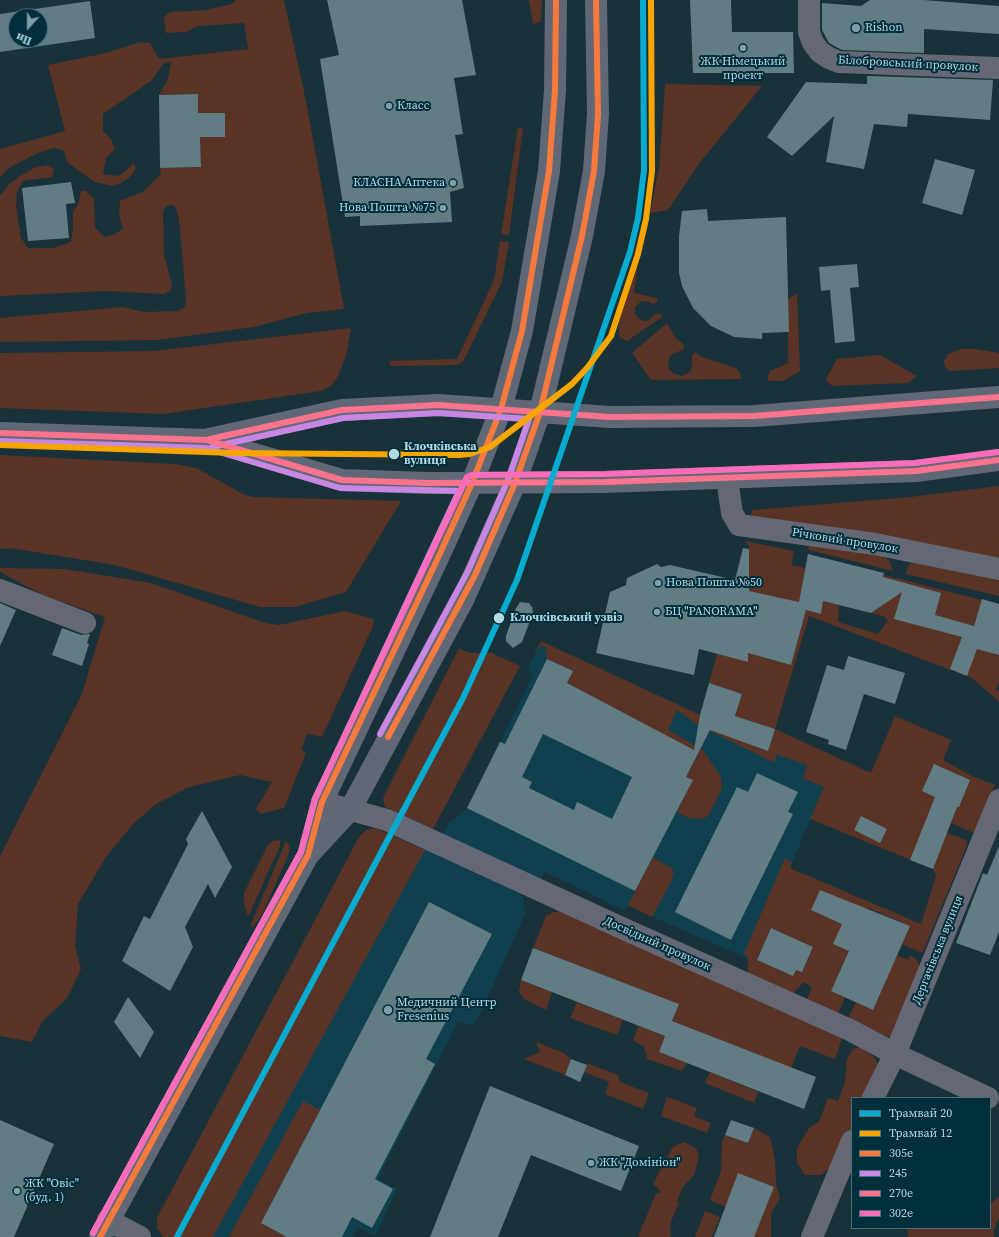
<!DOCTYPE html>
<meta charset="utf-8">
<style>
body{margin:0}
#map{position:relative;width:999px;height:1237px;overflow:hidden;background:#193138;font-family:"Source Serif 4",serif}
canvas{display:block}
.legend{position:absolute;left:851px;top:1097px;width:140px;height:132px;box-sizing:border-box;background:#002e3a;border:1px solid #48727e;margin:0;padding:5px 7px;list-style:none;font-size:12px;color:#b3d8e4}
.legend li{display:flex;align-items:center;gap:8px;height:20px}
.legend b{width:20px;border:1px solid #48727e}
.north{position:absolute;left:8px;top:8px;width:40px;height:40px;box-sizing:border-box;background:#002e3a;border:1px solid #48727e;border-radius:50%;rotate:201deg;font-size:11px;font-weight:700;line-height:16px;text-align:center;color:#b3d8e4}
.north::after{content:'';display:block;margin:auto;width:14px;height:18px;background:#7d9ea8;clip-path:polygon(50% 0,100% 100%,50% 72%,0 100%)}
</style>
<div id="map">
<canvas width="999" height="1237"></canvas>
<ul class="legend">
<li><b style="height:5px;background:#06acd0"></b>Трамвай 20</li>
<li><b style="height:5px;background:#f7a600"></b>Трамвай 12</li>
<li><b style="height:5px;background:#f6793e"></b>305e</li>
<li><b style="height:5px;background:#c787e3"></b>245</li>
<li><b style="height:5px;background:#fc738d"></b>270е</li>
<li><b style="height:5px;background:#fb6dba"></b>302е</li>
</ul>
<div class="north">Пн</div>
</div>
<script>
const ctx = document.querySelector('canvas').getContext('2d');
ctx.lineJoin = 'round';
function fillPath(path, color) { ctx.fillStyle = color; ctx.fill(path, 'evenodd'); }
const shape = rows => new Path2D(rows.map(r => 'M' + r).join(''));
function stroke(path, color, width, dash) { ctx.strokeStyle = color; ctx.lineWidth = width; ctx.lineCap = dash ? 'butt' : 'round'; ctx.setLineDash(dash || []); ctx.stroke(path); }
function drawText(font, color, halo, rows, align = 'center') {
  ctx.font = font + ' "Source Serif 4",serif'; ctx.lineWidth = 4; ctx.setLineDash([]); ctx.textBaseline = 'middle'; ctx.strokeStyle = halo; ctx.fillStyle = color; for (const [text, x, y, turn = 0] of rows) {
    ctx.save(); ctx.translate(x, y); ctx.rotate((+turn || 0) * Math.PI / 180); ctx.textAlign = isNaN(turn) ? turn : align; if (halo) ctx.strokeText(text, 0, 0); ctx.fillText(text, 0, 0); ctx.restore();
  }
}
const built = shape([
 [541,641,807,765,803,778,824,787,751,960,628,906,625,911,545,872,540,880,443,834,448,824,467,808,533,676,528,668],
 [366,830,388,833,517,891,523,897,525,914,478,1019,474,1024,468,1025,458,1022,378,1179,397,1189,375,1236,357,1227,352,1237,164,1237,157,1228,157,1218,359,837]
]);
const green = shape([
 [236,0,284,0,306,101,344,309,307,313,254,327,157,340,0,342,0,318,123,307,144,312,178,311,185,307,186,300,180,229,178,214,174,205,166,206,163,211,164,255,172,285,170,291,164,294,106,291,0,296,0,196,9,184,20,176,36,167,48,165,54,169,52,177,23,181,17,192,16,207,21,238,28,248,53,248,71,242,73,229,73,212,78,205,81,191,86,191,94,199,95,227,104,237,113,235,123,229,119,215,120,201,144,191,161,174,160,168,201,167,200,137,225,137,198,113,198,94,159,95,168,79,171,62,164,63,151,81,103,114,103,131,111,139,115,149,106,158,103,174,119,176,134,163,136,168,131,176,121,183,112,186,95,182,68,163,64,151,54,148,38,153,7,169,0,178,0,149,65,131,48,65,106,53,140,42,150,43,159,59,248,49,244,23,199,26,185,32,166,33,164,17,170,12,205,10,232,4],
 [529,0,542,0,541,22,533,24],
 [665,84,762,86,698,165,668,210,650,213,659,168],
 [518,128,523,128,509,235,501,234],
 [642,236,634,293,657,298,658,301,654,304,646,301,640,302,635,307,635,313,638,318,643,321,649,320,655,314,661,314,662,317,627,341,619,337,619,322,638,237],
 [500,241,509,242,502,282,463,362,457,365,391,366,389,361,457,359,494,280],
 [797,293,800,371,783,381,769,381,767,379,770,371,788,363,788,299],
 [667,323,676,338,684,345,684,349,671,355,668,361,669,369,673,373,681,376,690,372,692,367,692,356,695,352,702,357,736,368,740,373,741,379,651,380,632,353],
 [351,328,346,356,337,378,331,386,321,391,163,414,0,408,0,353,154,351],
 [961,349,976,349,999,353,999,368,949,371,945,367,944,361,948,354],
 [880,355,917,376,908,383,832,386,828,382,826,379,837,359],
 [0,455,175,464,196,468,245,495,253,497,401,501,346,592,295,607,260,607,115,565,10,548,0,549],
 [999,486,999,559,750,522,752,510,910,497],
 [745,541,794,551,792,565,805,568,802,584,811,586,807,604,775,597,761,657,791,665,806,610,821,614,823,601,839,605,838,622,878,634,888,620,883,616,871,613,875,610,884,575,982,600,969,642,989,652,998,655,999,653,999,681,996,690,999,691,999,702,972,678,809,616,775,729,871,773,895,716,951,740,943,760,972,776,995,785,974,833,951,823,950,826,947,833,966,840,967,845,923,952,920,952,902,944,910,926,868,908,860,926,871,944,908,960,910,955,917,960,921,969,895,1031,890,1036,886,1037,847,1021,856,1002,873,1010,886,981,844,962,831,991,845,997,837,1016,807,999,812,987,804,982,793,993,748,975,748,959,744,953,785,858,792,863,790,868,921,924,936,876,933,869,810,819,824,787,803,778,807,765,776,754,775,763,698,725,677,710,668,730,703,750,721,777,722,788,712,809,708,816,702,819,689,818,677,812,689,787,678,781,689,772,698,754,567,683,573,671,547,659,546,647,540,646,535,653,541,641,700,715,698,725,768,751,774,729,735,716,742,694,709,683,717,654,748,661,749,545],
 [771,928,813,947,802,972,796,970,793,976,757,960],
 [808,545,884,556,890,562,893,571,809,550],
 [915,560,999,576,999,596,906,574,908,566],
 [0,568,64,569,151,583,265,623,279,625,345,611,374,619,373,626,322,737,307,734,301,750,306,753,284,808,261,814,256,809,272,782,240,775,189,787,156,804,133,824,106,857,78,904,75,946,81,969,67,998,42,1022,32,1042,0,1036,0,856,82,694,105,617,43,595,0,572],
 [459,648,469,653,492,653,520,666,433,829,385,807,383,798],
 [375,828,425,850,213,1237,164,1237,157,1228,157,1218,359,837,366,830],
 [280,840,280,846,248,917,244,903,244,893,268,845,273,841],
 [286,841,290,847,288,856,262,915,252,928,251,924],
 [653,857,671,868,674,873,672,880,652,917,628,905],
 [566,911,843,1036,835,1059,800,1046,791,1068,672,1021,678,1004,533,948,546,916,554,912],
 [521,980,552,992,546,1010,524,999,519,991],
 [577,1002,623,1020,617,1035,570,1018],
 [638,1026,665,1036,659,1052,687,1063,682,1071,647,1059,644,1046,633,1041],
 [536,1042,564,1053,571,1060,565,1075,524,1059,540,1052],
 [860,1047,874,1057,878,1065,868,1098,852,1098,852,1129,832,1166,821,1175,805,1175,797,1163,797,1148,809,1128,819,1122,828,1098,838,1101,845,1082,847,1059,853,1049],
 [587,1063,618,1075,620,1082,649,1093,643,1109,605,1094,609,1082,584,1072],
 [710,1072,758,1092,754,1103,705,1083],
 [667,1097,697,1108,694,1116,711,1123,707,1133,661,1116],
 [303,1101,320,1110,261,1223,287,1237,229,1237],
 [754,1128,770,1137,775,1160,776,1184,780,1198,771,1214,771,1237,754,1237,726,1207,710,1200,721,1171,722,1142,725,1135,748,1143],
 [684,1142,696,1148,699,1157,694,1175,683,1187,677,1201,679,1202,670,1224,671,1233,670,1237,638,1237,656,1193,660,1194,660,1190,653,1184,673,1147],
 [999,1197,999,1217,994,1230,994,1237,908,1237,907,1228,990,1228,990,1204],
 [705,1211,720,1217,712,1237,695,1237]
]);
const building = shape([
 [327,0,462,0,476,75,454,78,463,134,455,135,464,188,450,192,452,222,360,226,360,216,345,217,320,59,339,55],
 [690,0,731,0,732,32,793,32,794,73,693,73],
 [870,0,924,0,999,6,999,34,924,29,924,53,842,50,829,43,822,30,822,3,861,6],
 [90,1,95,38,0,52,0,14],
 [16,16,40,16,40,40,16,40],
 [867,76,993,80,990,120,908,114,907,127,874,124,864,169,826,162,834,116,792,156,767,137,806,82,867,84],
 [198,94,198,113,225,113,225,137,200,137,201,167,160,168,159,95],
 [935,159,975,170,962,215,922,203],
 [71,182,75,203,66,204,69,238,28,241,22,188],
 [707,209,708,221,786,217,789,332,762,333,762,339,734,337,711,326,693,308,682,286,679,273,679,236,682,211],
 [857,264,859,287,850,288,855,341,835,343,830,290,821,291,819,267],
 [743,548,749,549,749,591,799,602,808,554,884,573,883,577,941,593,935,615,974,626,982,599,999,604,999,655,977,649,967,676,950,669,962,637,894,619,902,592,871,613,823,601,821,614,806,610,791,665,748,653,748,662,699,649,694,675,596,653,610,592,626,585,627,578,657,564,661,567,670,565,735,580],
 [520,602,529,603,532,607,533,613,522,642,513,648,506,641,506,636,516,608],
 [0,603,16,610,0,646],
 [62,628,81,635,90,634,87,643,89,644,82,666,52,655],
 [848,656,905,673,895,704,864,694,846,750,828,744,829,740,806,732,827,665,844,670],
 [547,659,573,671,567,683,694,750,700,715,709,683,742,694,735,716,775,729,768,751,710,730,686,777,693,780,635,891,467,808,500,742,505,744],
 [543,734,632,777,612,819,577,802,574,810,529,788,532,782,522,777],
 [934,764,970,780,959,807,957,807,933,869,910,860,935,797,922,791],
 [757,773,798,792,788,812,793,814,731,940,675,912,737,787,748,792],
 [202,811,232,867,215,898,208,884,185,927,193,947,170,991,122,961,144,916,150,919,188,844,186,839],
 [861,816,887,829,880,843,854,830],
 [999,846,999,932,990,955,956,943,983,873,987,875],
 [820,890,910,926,873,1010,831,991,849,951,833,944,842,924,811,910],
 [429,902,492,934,426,1059,435,1064,375,1179,393,1189,372,1228,352,1217,342,1237,287,1237,261,1223],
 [771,928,813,947,802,972,796,970,793,976,757,960],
 [533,948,679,1004,672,1021,816,1077,804,1109,659,1052,665,1036,521,980],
 [128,997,154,1032,140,1058,114,1022],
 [571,1059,587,1065,580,1082,565,1075],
 [490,1086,639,1146,621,1191,531,1155,498,1237,430,1237],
 [0,1120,54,1144,14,1237,0,1237],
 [731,1120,754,1128,748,1143,725,1135],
 [738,1173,774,1187,754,1237,714,1237]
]);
const minor = shape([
 [809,0,809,32,813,43,820,52,829,58,839,62,999,68],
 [727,479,732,513,739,525,875,544,999,569],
 [0,590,85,623],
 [322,802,387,820,624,929,850,1030,895,1054,988,1098],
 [873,1098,895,1054,999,800],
 [108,1220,140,1237],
 [812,1237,852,1141]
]);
const major = shape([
 [0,433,207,440,342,480,426,483,605,482,916,471,999,460],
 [209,439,342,410,438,405,610,417,754,416,999,397],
 [310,853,350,810,463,600,515,483,540,412,582,236,594,171,598,114,596,0],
 [100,1237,308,855,322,802,437,560,472,483,501,409,522,331,549,171,555,90,556,0]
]);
const bus1 = shape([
 [388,737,475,575,515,483,540,412,582,236,594,171,598,114,596,0],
 [100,1237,308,855,322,802,437,560,472,483,501,409,522,331,549,171,555,90,556,0]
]);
const bus2 = shape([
 [0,441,206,448,340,488,459,491,315,799,301,852,93,1233],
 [212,447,343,418,438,413,529,419,508,480,468,571,380,734]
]);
const bus3 = shape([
 [0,433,207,440,342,480,426,483,605,482,916,471,999,460],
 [210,439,342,410,438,405,610,417,754,416,999,397]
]);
const bus4 = shape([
 [93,1233,301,852,315,799,467,477,472,475,605,474,915,463,998,452]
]);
const tram1 = shape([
 [177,1237,463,698,517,580,630,252,638,218,644,170,643,0]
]);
const tram2 = shape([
 [0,445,235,453,459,455,470,454,490,447,572,384,587,368,611,336,638,254,646,219,652,171,651,0]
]);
const markers = [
 [856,28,5,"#7d9ea8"],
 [743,48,4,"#7d9ea8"],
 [389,106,4,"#7d9ea8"],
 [453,183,4,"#7d9ea8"],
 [443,208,4,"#7d9ea8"],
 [394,454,6,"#b3d8e4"],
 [658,583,4,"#7d9ea8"],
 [657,612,4,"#7d9ea8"],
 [499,618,6,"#b3d8e4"],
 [388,1010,5,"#7d9ea8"],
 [591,1163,4,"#7d9ea8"],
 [17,1191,4,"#7d9ea8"]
];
const poiNames = [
 ["Rishon",865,28],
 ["ЖК Німецький",743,62,"center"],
 ["проект",743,76,"center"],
 ["Класс",397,106],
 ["КЛАСНА Аптека",445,183,"right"],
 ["Нова Пошта №75",435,208,"right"],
 ["Нова Пошта №50",666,583],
 ["БЦ \"PANORAMA\"",665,612],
 ["Медичний Центр",397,1003],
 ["Fresenius",397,1017],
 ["ЖК \"Домініон\"",599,1163],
 ["ЖК \"Овіс\"",25,1184],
 ["(буд. 1)",25,1198]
];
const streetNames = [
 ["Білобровський провулок",908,64,3],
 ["Річковий провулок",845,541,9],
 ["Досвідний провулок",657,944,24],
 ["Дергачівська вулиця",938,950,-68]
];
const stopNames = [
 ["Клочківська",404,447],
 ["вулиця",404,461],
 ["Клочківський узвіз",510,618]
];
fillPath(built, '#10404d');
fillPath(green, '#593326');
fillPath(building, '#627c84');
stroke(minor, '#646874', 22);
stroke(major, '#5f6874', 22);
stroke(bus1, '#f6793e', 6);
stroke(bus2, '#c787e3', 6);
stroke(bus3, '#fc738d', 6);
stroke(bus4, '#fb6dba', 6);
stroke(tram1, '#06acd0', 6);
stroke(tram2, '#f7a600', 6);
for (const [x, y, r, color] of markers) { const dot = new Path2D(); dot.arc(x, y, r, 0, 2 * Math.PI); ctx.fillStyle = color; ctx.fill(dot); stroke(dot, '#002e3a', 1.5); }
drawText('12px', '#b3d8e4', '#002e3a', poiNames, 'left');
drawText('12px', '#b3d8e4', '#002e3a', streetNames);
drawText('bold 12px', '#b3d8e4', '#002e3a', stopNames, 'left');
</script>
